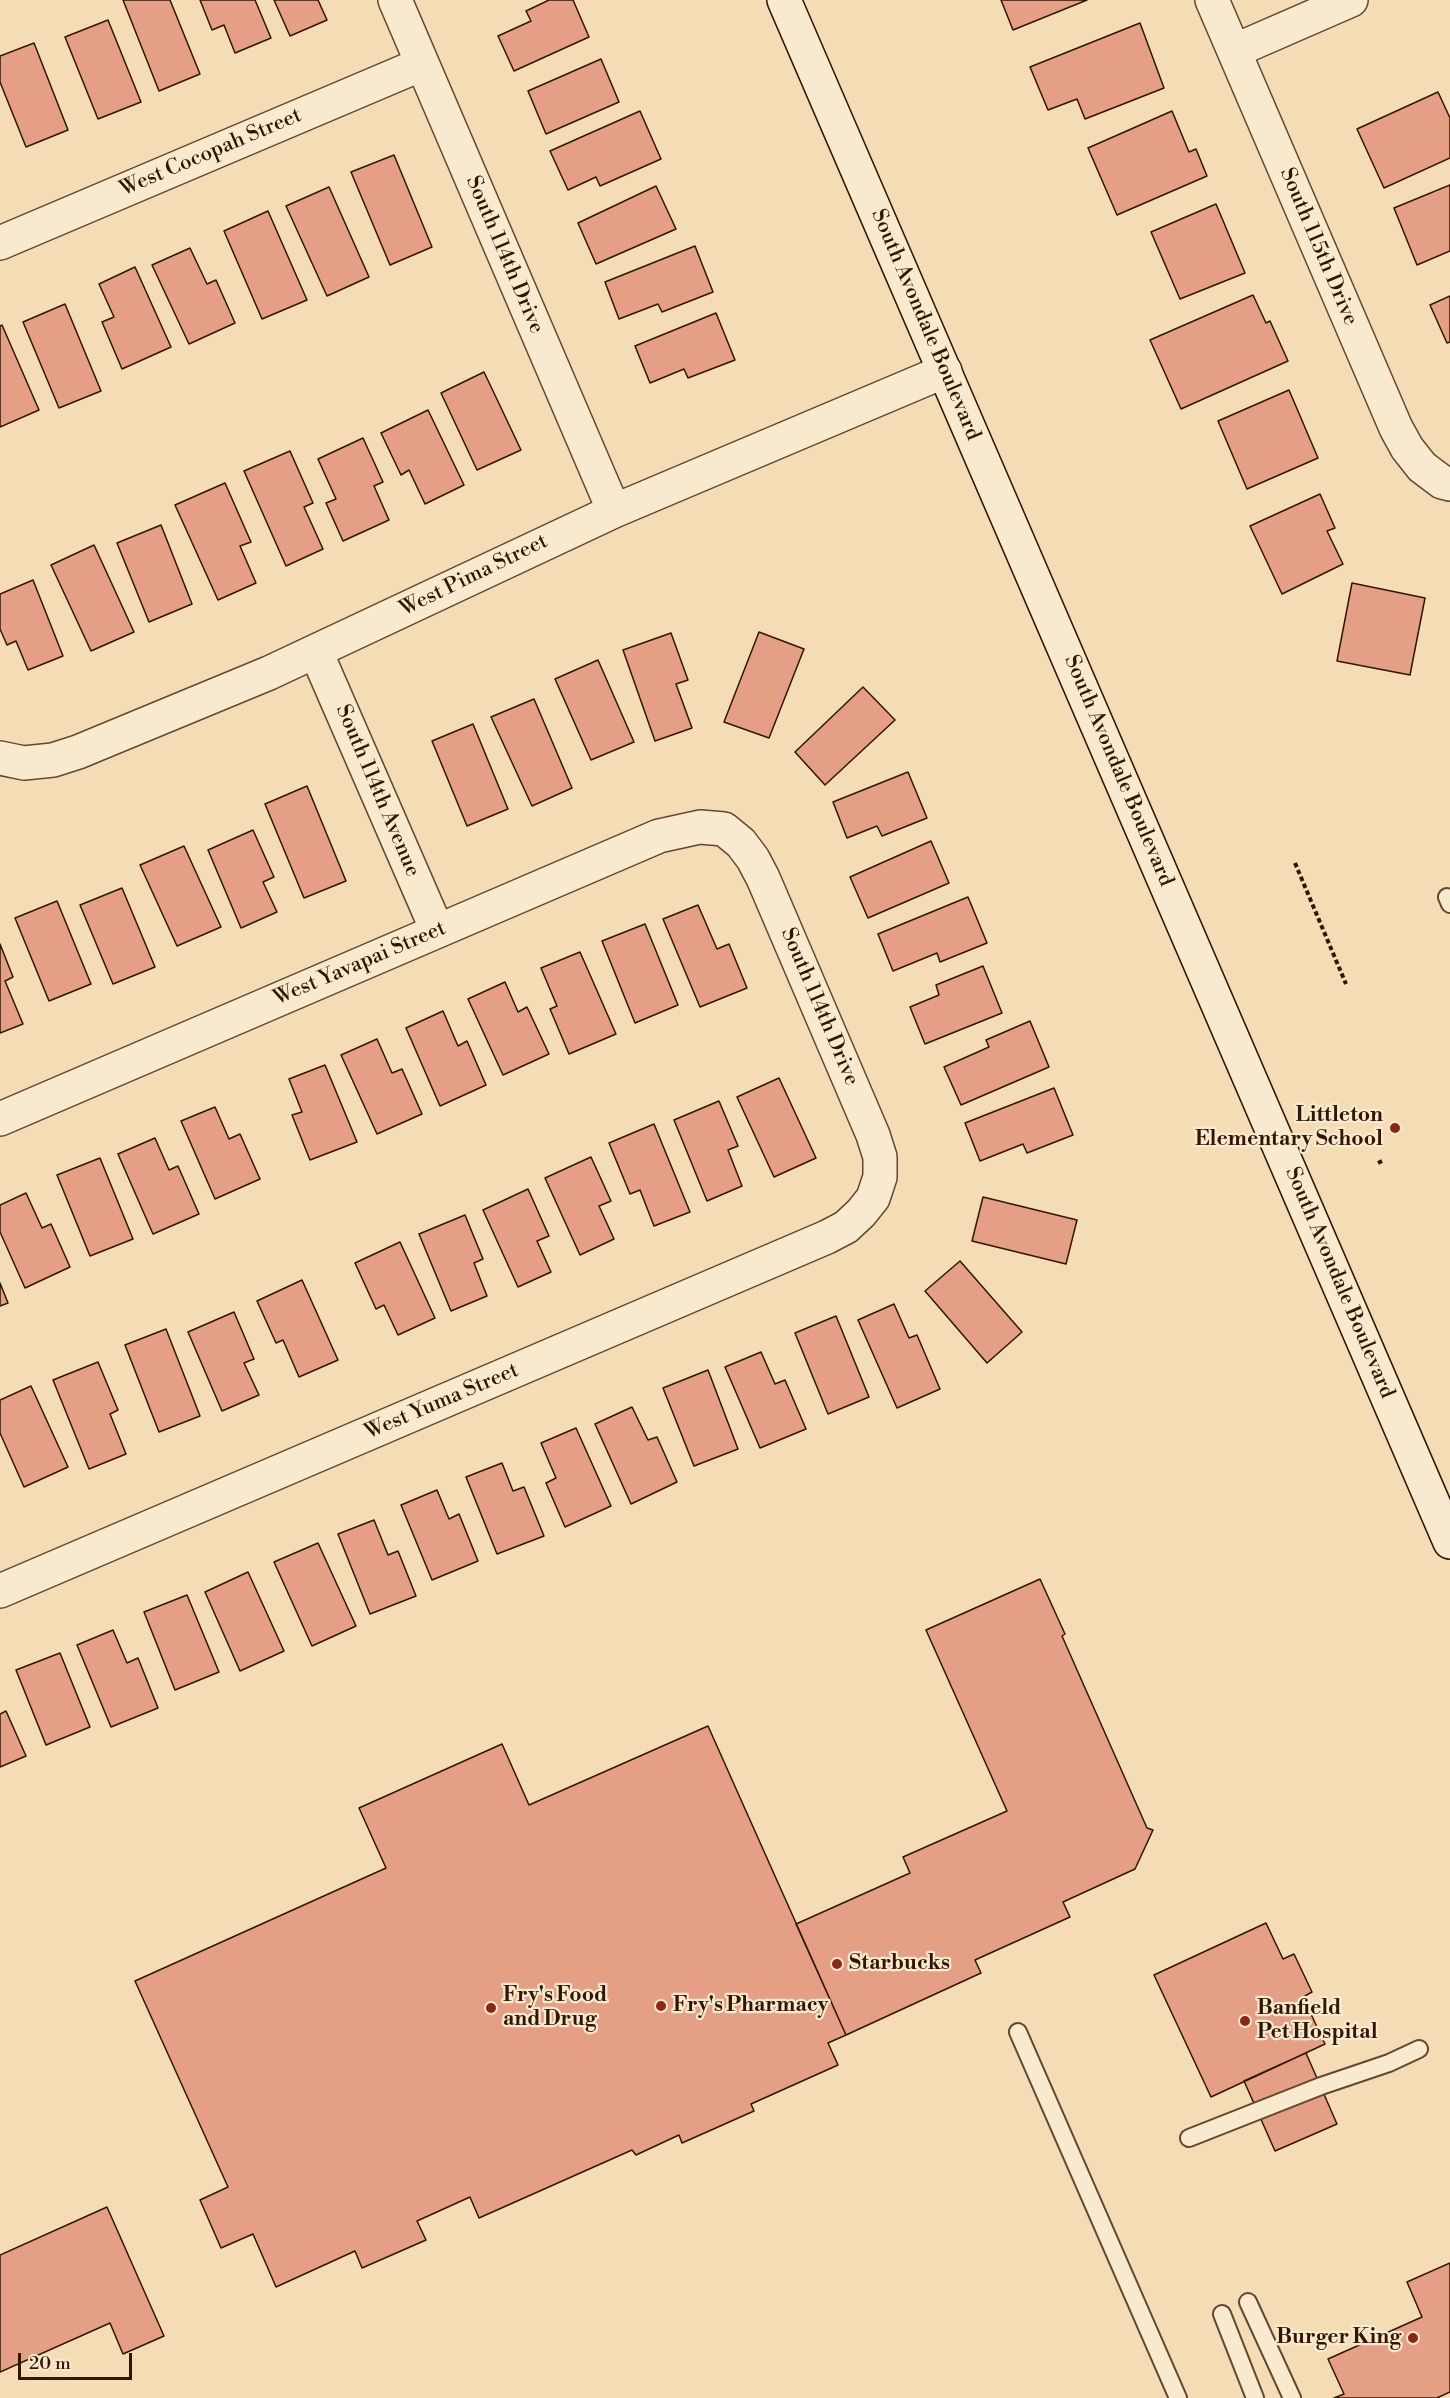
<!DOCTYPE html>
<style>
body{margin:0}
#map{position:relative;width:1450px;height:2398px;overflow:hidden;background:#f4ddb5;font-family:"Libre Bodoni",serif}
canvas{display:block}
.scale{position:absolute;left:18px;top:2353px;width:114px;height:27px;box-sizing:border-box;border:3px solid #301604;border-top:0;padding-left:8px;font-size:18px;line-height:21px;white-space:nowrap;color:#301604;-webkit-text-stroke:4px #f8e9cf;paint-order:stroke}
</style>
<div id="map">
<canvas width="1450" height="2398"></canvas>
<div class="scale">20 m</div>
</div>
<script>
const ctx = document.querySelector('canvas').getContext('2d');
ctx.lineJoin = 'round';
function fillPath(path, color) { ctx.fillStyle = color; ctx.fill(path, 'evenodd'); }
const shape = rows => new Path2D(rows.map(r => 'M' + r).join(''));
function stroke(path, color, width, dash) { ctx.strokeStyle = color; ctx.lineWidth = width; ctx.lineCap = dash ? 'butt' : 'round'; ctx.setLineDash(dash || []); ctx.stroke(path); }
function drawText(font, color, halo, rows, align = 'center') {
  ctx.font = font + ' "Libre Bodoni",serif'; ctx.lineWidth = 4.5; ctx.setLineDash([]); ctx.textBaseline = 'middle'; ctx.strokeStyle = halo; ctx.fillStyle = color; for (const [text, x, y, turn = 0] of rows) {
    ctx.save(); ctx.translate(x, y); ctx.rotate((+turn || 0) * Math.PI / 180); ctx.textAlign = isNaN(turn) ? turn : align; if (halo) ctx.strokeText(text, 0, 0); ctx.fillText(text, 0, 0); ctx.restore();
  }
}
const building = shape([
 [123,0,170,0,200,74,159,91,123,0],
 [200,0,255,0,271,38,235,53,224,25,212,30,200,0],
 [274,0,318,0,327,20,290,36,274,0],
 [549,0,573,0,589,37,514,71,498,36,531,21,526,11,549,0],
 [1001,0,1087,0,1013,30,1001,0],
 [108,20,141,102,98,119,65,37,108,20],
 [1140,23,1164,88,1085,119,1077,99,1048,110,1030,67,1140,23],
 [34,43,68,130,26,147,0,82,0,56,34,43],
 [601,59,619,102,546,134,528,91,601,59],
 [1438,92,1450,118,1450,158,1384,188,1357,129,1438,92],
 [640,111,661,159,600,186,596,177,568,190,550,151,640,111],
 [1172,111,1189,152,1196,149,1207,176,1117,215,1088,148,1172,111],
 [394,155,432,247,390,265,351,172,394,155],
 [1450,185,1450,251,1417,265,1394,208,1450,185],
 [656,186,676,229,596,264,578,223,656,186],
 [329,187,369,277,327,296,286,206,329,187],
 [1216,204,1245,273,1180,299,1151,232,1216,204],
 [268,211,307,300,262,319,224,231,268,211],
 [695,246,713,292,662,312,658,304,619,319,605,282,695,246],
 [190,248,207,284,216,280,235,323,189,344,152,265,190,248],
 [135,267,171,347,122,369,102,322,114,317,99,284,135,267],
 [1253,295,1266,323,1270,321,1288,361,1181,409,1150,340,1253,295],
 [1450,296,1450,342,1447,343,1430,305,1450,296],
 [65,304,101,391,59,408,23,322,65,304],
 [716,313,735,360,688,378,684,369,650,383,635,346,716,313],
 [2,325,39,410,0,427,0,326,2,325],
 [484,372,521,450,477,470,441,393,484,372],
 [1289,390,1318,458,1247,489,1218,421,1289,390],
 [428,410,464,485,425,504,409,470,401,475,381,433,428,410],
 [363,438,383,482,374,486,389,520,343,541,326,503,336,499,318,459,363,438],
 [290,451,313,503,304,507,323,549,286,566,244,471,290,451],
 [225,483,251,542,240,546,256,583,218,600,175,505,225,483],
 [1320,494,1335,528,1327,531,1343,564,1282,594,1250,526,1320,494],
 [161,525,192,604,149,622,117,543,161,525],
 [94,545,134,632,91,651,51,565,94,545],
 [33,580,63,656,28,670,16,641,7,645,0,629,0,594,33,580],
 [1352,583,1425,598,1410,675,1337,661,1352,583],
 [759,632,804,649,769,738,724,722,759,632],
 [671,633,688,680,676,684,692,728,655,741,623,650,671,633],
 [598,660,634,742,591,760,555,679,598,660],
 [863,687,895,720,825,785,795,752,863,687],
 [534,699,572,788,532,806,491,717,534,699],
 [473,724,508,809,467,826,432,741,473,724],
 [908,772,927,818,882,836,877,826,847,838,833,802,908,772],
 [307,786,346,881,304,898,265,804,307,786],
 [253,830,274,877,263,882,277,912,241,928,208,850,253,830],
 [931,841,949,883,868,918,850,877,931,841],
 [184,846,221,927,177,946,140,865,184,846],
 [122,888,155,967,113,984,80,905,122,888],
 [968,897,987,943,940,962,937,953,893,971,878,934,968,897],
 [57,901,91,984,49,1001,15,918,57,901],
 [698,905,717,949,729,944,747,988,700,1007,663,919,698,905],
 [645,924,678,1005,635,1023,602,941,645,924],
 [0,944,13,977,5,981,23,1024,0,1033,0,944],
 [580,952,616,1034,569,1054,550,1009,557,1006,541,968,580,952],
 [983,966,1002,1013,925,1044,910,1007,939,995,936,985,983,966],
 [505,982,518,1012,527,1007,549,1054,503,1075,468,999,505,982],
 [443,1011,458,1046,467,1041,486,1085,440,1106,406,1028,443,1011],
 [1030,1021,1049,1067,961,1105,944,1067,989,1047,986,1040,1030,1021],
 [377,1039,392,1073,402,1069,422,1114,377,1134,341,1055,377,1039],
 [325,1065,357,1142,310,1160,292,1115,302,1112,289,1079,325,1065],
 [779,1078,816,1158,774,1177,737,1097,779,1078],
 [1054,1088,1073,1135,1027,1153,1023,1144,980,1161,965,1123,1054,1088],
 [719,1101,738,1146,728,1150,742,1186,707,1201,674,1120,719,1101],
 [215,1107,229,1139,240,1134,260,1179,215,1199,181,1121,215,1107],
 [654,1124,690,1212,654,1226,640,1190,630,1194,609,1143,654,1124],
 [155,1138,169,1170,178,1166,199,1214,153,1234,118,1154,155,1138],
 [591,1157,611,1201,599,1206,614,1239,580,1255,545,1178,591,1157],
 [100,1158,133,1239,90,1256,57,1175,100,1158],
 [528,1189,549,1236,537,1241,551,1272,518,1287,483,1210,528,1189],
 [26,1193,42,1228,51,1224,70,1267,25,1288,0,1232,0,1205,26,1193],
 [983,1197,1077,1220,1066,1264,972,1241,983,1197],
 [465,1215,483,1259,474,1263,487,1296,451,1311,419,1234,465,1215],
 [400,1242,435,1318,398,1335,384,1305,376,1309,355,1263,400,1242],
 [960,1261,1022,1332,987,1363,925,1291,960,1261],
 [302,1280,338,1360,299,1377,283,1340,276,1343,257,1301,302,1280],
 [0,1283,8,1303,0,1306,0,1283],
 [894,1304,909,1338,917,1335,940,1389,897,1408,858,1320,894,1304],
 [234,1312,254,1359,244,1363,259,1395,222,1411,188,1332,234,1312],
 [836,1316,869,1397,828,1414,795,1333,836,1316],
 [166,1329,200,1416,159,1432,125,1345,166,1329],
 [761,1352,775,1384,785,1380,806,1429,760,1448,725,1367,761,1352],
 [98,1362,118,1410,110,1414,126,1454,89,1469,53,1380,98,1362],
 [708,1370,738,1449,694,1466,663,1388,708,1370],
 [31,1386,68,1467,24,1487,0,1433,0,1400,31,1386],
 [632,1407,648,1440,657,1437,677,1482,631,1504,595,1424,632,1407],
 [576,1428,611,1506,565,1527,546,1483,556,1478,541,1443,576,1428],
 [502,1463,513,1491,524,1487,544,1536,497,1554,466,1477,502,1463],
 [437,1490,449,1519,459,1514,478,1561,432,1580,401,1505,437,1490],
 [374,1520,388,1555,398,1551,416,1596,370,1614,338,1534,374,1520],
 [318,1543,356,1626,312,1646,274,1562,318,1543],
 [248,1572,284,1651,240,1671,205,1592,248,1572],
 [1040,1579,1065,1634,1062,1636,1147,1828,1153,1830,1135,1869,1063,1902,1070,1917,975,1960,981,1973,846,2035,796,1924,910,1873,903,1857,1007,1811,926,1630,1040,1579],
 [187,1595,219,1672,175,1690,144,1612,187,1595],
 [113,1630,127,1663,138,1658,158,1708,111,1727,77,1645,113,1630],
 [60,1653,90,1727,46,1745,16,1670,60,1653],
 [6,1711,26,1756,0,1767,0,1714,6,1711],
 [708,1726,846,2035,828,2043,838,2065,751,2104,754,2111,682,2143,679,2135,636,2155,632,2150,479,2218,470,2197,417,2221,426,2240,362,2268,355,2251,276,2287,253,2234,221,2248,200,2200,228,2187,135,1981,386,1868,359,1808,502,1744,529,1805,708,1726],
 [1266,1923,1283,1959,1294,1954,1312,1992,1303,1997,1325,2044,1211,2097,1154,1975,1266,1923],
 [1306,2053,1337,2124,1275,2151,1244,2081,1306,2053],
 [107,2207,164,2336,123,2354,110,2323,0,2372,0,2255,107,2207],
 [1450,2263,1450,2392,1437,2398,1334,2398,1344,2394,1328,2359,1422,2317,1407,2282,1450,2263]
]);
const path = shape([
 [1295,863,1346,984],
 [1378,1163,1384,1160]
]);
const lane = shape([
 [1447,897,1450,904],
 [1018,2032,1178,2398],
 [1189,2138,1321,2086,1389,2063,1419,2049],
 [1248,2302,1292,2398],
 [1222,2314,1255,2398]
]);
const street = shape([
 [395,0,614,511],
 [1212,0,1396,428,1407,448,1422,467,1442,482,1450,484],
 [1234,51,1351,0],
 [0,243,422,64],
 [316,652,437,930],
 [0,758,24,763,53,760,78,752,269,673,614,511,945,371],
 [0,1119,659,836,700,827,724,829,741,843,753,859,763,878,873,1135,880,1157,880,1177,873,1198,861,1213,846,1227,827,1237,0,1591]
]);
const secondary = shape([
 [784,0,1450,1542]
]);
const markers = [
 [1395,1128,6,"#8f2418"],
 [837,1964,6,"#8f2418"],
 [661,2006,6,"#8f2418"],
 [491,2008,6,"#8f2418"],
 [1245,2021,6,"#8f2418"],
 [1413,2338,6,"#8f2418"]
];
const streetNames = [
 ["West Cocopah Street",211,153,-23],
 ["South 115th Drive",1318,247,67],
 ["South 114th Drive",504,255,67],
 ["South Avondale Boulevard",925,325,67],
 ["West Pima Street",474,576,-26],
 ["South Avondale Boulevard",1118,771,67],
 ["South 114th Avenue",377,791,67],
 ["West Yavapai Street",360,964,-23],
 ["South 114th Drive",819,1007,67],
 ["South Avondale Boulevard",1339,1283,67],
 ["West Yuma Street",442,1402,-23]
];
const poiNames = [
 ["Littleton",1383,1116,"right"],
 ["Elementary School",1383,1140,"right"],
 ["Starbucks",849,1964],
 ["Fry's Food",503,1996],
 ["and Drug",503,2020],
 ["Fry's Pharmacy",673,2006],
 ["Banfield",1257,2009],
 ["Pet Hospital",1257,2033],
 ["Burger King",1401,2338,"right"]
];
fillPath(building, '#e59f85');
stroke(building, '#301604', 1.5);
stroke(lane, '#614830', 20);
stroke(street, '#614830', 36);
stroke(secondary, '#301604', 36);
stroke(path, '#301604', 4, [4.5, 3]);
stroke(lane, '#f8e9cf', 16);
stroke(street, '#f8e9cf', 33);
stroke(secondary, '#f8e9cf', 33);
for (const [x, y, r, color] of markers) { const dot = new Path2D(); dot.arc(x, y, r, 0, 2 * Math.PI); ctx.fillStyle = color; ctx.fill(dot); stroke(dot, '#f8e9cf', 2); }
drawText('21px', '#301604', '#f8e9cf', streetNames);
drawText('bold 21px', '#301604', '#f8e9cf', poiNames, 'left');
</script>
